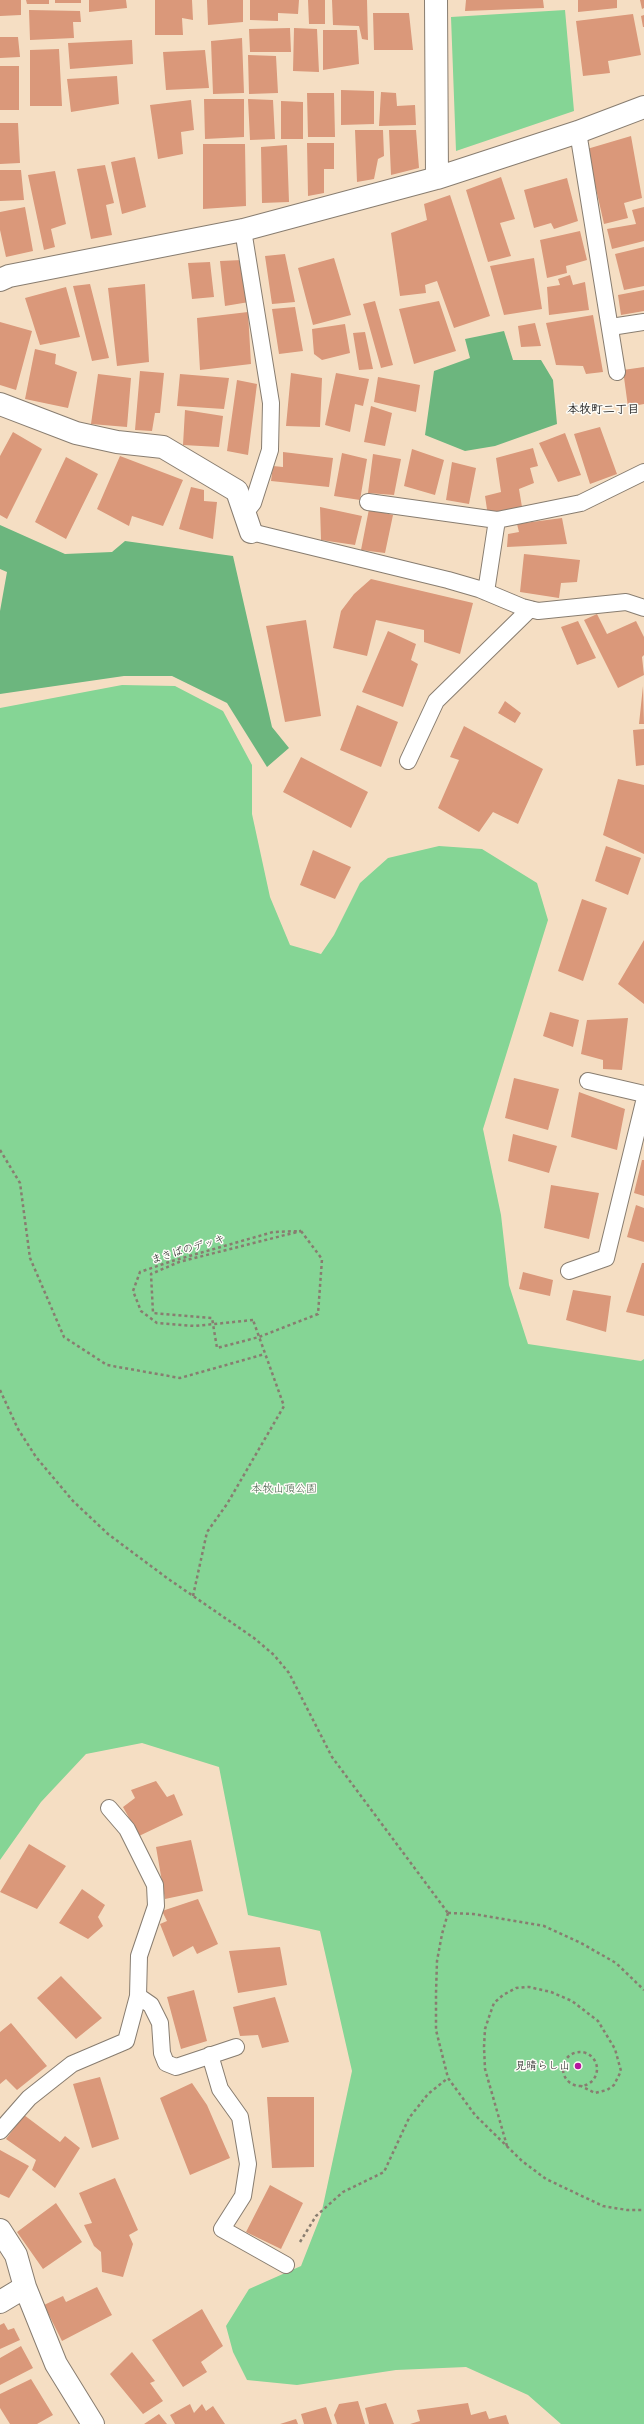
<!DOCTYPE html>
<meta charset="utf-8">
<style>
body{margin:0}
canvas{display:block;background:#f5dec3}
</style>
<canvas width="644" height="2424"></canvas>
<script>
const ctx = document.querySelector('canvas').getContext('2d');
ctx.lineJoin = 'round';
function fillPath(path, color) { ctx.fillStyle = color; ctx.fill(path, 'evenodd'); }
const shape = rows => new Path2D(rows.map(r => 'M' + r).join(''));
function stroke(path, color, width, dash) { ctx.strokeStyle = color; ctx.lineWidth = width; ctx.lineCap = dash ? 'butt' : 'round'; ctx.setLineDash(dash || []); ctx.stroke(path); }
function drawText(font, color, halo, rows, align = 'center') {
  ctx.font = font + ' Mali,"Klee One",sans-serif'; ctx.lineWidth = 3; ctx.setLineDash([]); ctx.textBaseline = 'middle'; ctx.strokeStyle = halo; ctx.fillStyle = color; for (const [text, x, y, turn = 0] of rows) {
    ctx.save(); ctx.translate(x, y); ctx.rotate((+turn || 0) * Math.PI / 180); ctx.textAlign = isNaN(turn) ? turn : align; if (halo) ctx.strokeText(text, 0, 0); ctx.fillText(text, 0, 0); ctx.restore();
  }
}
const green = shape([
 [565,10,574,111,456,151,451,17],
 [122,685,175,686,223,711,252,765,252,814,270,897,290,945,321,954,334,935,360,883,388,858,439,846,482,849,537,883,548,920,483,1129,501,1215,509,1285,528,1344,641,1361,644,1359,644,2424,561,2424,528,2395,466,2367,396,2370,297,2385,247,2380,233,2352,226,2326,249,2289,301,2266,321,2215,352,2071,320,1931,248,1915,219,1767,142,1743,86,1754,41,1802,0,1860,0,708]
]);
const forest = shape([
 [504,331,513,360,541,360,553,380,557,424,495,446,465,451,425,435,434,371,470,358,465,339],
 [0,525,65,554,112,552,125,541,233,556,272,727,289,748,267,767,227,703,172,676,124,676,0,694,0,611,7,572,0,569]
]);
const building = shape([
 [0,0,21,0,21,15,0,16],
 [26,0,49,0,49,4,27,4],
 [55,0,81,0,81,3,55,3],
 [89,0,126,0,127,8,89,12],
 [155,0,192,0,193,20,182,18,183,35,155,35],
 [207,0,243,0,243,22,208,25],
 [250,0,299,0,298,14,278,13,278,21,250,20],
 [308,0,325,0,325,24,309,24],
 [332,0,367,0,368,40,362,39,359,26,333,25],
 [466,0,543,0,544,8,465,11],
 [578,0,617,0,617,8,578,12],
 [640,0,644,0,644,8,642,9],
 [29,10,80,11,81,22,73,22,74,38,30,40],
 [373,13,409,13,413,50,374,50],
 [633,14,641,55,608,61,610,73,583,76,576,21],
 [644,15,644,27,643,27,641,16],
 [290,28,291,52,250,52,249,29],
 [294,28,317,29,319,72,293,71],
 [323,30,357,30,359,64,323,70],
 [0,37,18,37,20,57,0,58],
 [242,38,244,93,213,94,211,41],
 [132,40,133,64,70,69,68,43],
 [59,49,62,106,30,106,30,50],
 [205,50,209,88,166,90,163,52],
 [248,55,276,56,278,93,249,94],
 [0,66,19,66,19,110,0,110],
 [117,76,119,104,71,112,67,79],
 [341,90,374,91,374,124,341,125],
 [381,92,396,93,397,106,415,105,416,125,379,126],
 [307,93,334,93,335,137,308,137],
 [204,99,244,99,244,137,205,139],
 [248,99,273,100,275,139,250,140],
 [191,100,194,130,181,132,183,154,158,159,150,105],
 [281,101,303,102,303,139,281,139],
 [0,123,18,123,20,163,0,164],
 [355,130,383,130,384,156,378,159,374,179,357,182],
 [389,130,416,130,419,168,391,175],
 [631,136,642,198,624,203,628,218,604,224,587,149],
 [307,143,334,143,334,169,324,169,324,193,308,196],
 [203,144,245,144,246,206,203,209],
 [287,145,289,202,262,203,261,147],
 [135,157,146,207,122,214,111,162],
 [105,165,114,203,106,205,112,235,91,239,77,169],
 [0,170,21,170,24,200,0,201],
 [55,171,66,224,51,229,55,247,44,250,28,175],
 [501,177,515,219,500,223,511,256,488,262,466,190],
 [567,178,578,221,554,229,551,223,534,228,524,190],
 [450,195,490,316,454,328,437,281,425,285,426,293,400,296,391,233,427,220,424,204],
 [25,207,33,251,6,257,0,230,0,212],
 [644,207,644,241,612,249,607,229,636,224,632,210],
 [580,231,587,260,566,266,567,273,547,278,540,240],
 [644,247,644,286,624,290,615,254],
 [285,254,295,302,272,304,265,256],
 [334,258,351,315,313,325,298,268],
 [534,258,542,309,504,315,490,266],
 [242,260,249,302,225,306,220,261],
 [210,262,214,297,192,299,188,263],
 [570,275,573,285,585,282,589,310,549,315,547,287,560,285,558,279],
 [90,284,109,358,92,361,73,286],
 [145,284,149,362,117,366,108,288],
 [66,287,80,337,40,345,25,298],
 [644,290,644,311,621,315,618,295],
 [375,301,393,365,381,368,363,304],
 [439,301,456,351,414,364,399,309],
 [295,307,303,351,279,354,272,309],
 [248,312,251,364,200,370,197,318],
 [593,315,603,372,586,374,583,366,556,365,546,323],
 [0,322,32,331,16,390,0,385],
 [535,323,541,346,521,347,518,326],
 [345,324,350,353,322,360,314,354,312,329],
 [365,332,373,369,359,370,353,333],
 [35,349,56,354,55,364,77,372,68,408,25,399],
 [644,367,644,404,628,407,623,370],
 [140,371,164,373,160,413,155,413,152,431,135,430],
 [291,373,322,378,320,427,286,426],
 [336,373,369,379,363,406,355,404,350,432,325,425],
 [98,374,131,378,127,427,91,424],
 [180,374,229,378,224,409,177,406],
 [378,377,420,385,416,412,374,402],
 [237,380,257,384,248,455,227,451],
 [371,406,392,413,385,446,364,442],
 [185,410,223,416,219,447,183,445],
 [600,427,617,474,590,484,574,434],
 [13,432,42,449,7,519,0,515,0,456],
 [565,433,581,475,558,482,539,443],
 [533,448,538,466,530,468,534,483,519,489,522,507,488,516,485,496,501,492,496,458],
 [412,449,444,460,435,495,404,486],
 [283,452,333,458,329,487,271,481,273,466,283,467],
 [342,453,367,459,360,500,334,496],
 [373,454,401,459,394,495,368,493],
 [120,456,183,480,163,526,132,516,129,526,97,509],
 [66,457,98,474,66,539,35,522],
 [452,462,476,468,469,504,446,500],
 [191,487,204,490,204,501,217,502,213,539,179,529],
 [320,507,362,516,355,545,321,540],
 [369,509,393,515,385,553,361,550],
 [562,518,567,544,507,547,508,534,519,532,517,524],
 [524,554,580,560,577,582,561,583,559,598,520,592],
 [371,579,473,603,460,654,424,642,424,630,376,620,367,656,333,648,341,611,354,594],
 [597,614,607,634,636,621,644,637,644,655,642,657,644,675,618,688,584,620],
 [306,620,321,716,285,722,266,626],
 [578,621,596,658,577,665,561,627],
 [388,631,416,644,411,660,418,664,403,707,362,692],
 [643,686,644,724,639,724],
 [505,701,521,713,515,723,498,713],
 [357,705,398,722,381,767,340,750],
 [464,726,543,769,518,824,493,812,479,832,438,808,459,760,450,757],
 [644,729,644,765,636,766,633,730],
 [301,757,368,792,351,828,283,792],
 [618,779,644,785,644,854,603,835],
 [606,846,641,858,628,895,595,881],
 [313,850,351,867,335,899,300,885],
 [582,899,607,908,583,981,558,971],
 [644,940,644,1004,618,984],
 [550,1012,579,1020,573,1047,543,1036],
 [628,1018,622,1070,603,1069,603,1060,581,1054,587,1020],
 [514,1078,559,1089,548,1130,505,1118],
 [579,1092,625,1109,617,1150,571,1137],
 [513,1134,557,1146,549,1173,508,1161],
 [642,1160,644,1160,644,1196,634,1193],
 [551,1185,599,1193,589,1239,544,1228],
 [636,1205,644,1208,644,1242,627,1237],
 [642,1263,644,1263,644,1316,626,1312],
 [523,1272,553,1280,550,1296,519,1289],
 [573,1290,611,1296,606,1332,566,1320],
 [156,1781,167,1797,174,1794,183,1815,139,1836,123,1807,135,1798,131,1790],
 [191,1840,203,1891,165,1899,156,1847],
 [29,1844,66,1866,37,1909,0,1892],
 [82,1889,105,1905,98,1917,103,1926,88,1939,59,1923],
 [198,1899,218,1944,197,1954,193,1946,173,1957,160,1924,167,1921,162,1911],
 [280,1947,287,1985,238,1993,229,1951],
 [61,1976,102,2018,76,2039,37,1998],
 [194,1990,207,2041,181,2049,167,1997],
 [275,1997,289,2042,262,2048,258,2035,240,2036,233,2007],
 [11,2023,47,2066,17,2090,6,2079,0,2084,0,2032],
 [100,2077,119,2139,92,2148,73,2084],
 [192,2083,207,2105,230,2158,190,2175,160,2098],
 [267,2097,314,2097,314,2167,272,2168],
 [24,2115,60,2142,65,2136,80,2148,55,2188,32,2170,36,2160,6,2139],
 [0,2150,29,2166,9,2198,0,2194],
 [115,2178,138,2230,129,2235,133,2244,123,2277,102,2272,101,2252,94,2246,84,2225,92,2223,79,2193],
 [270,2185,303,2203,281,2249,246,2232],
 [56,2203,82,2242,43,2269,17,2232],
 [97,2287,112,2315,62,2341,44,2305,63,2296,66,2302],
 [202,2309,223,2346,201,2362,207,2372,183,2387,152,2340],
 [4,2323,8,2330,14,2328,20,2340,0,2349,0,2325],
 [21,2346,33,2368,0,2385,0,2358],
 [132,2352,155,2381,150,2383,163,2401,143,2414,110,2374],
 [31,2379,53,2415,37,2424,10,2424,0,2408,0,2394],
 [358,2401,365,2424,337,2424,334,2415,339,2404],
 [386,2403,394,2424,369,2424,365,2408],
 [468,2403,471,2415,486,2411,489,2419,506,2415,509,2424,410,2424,420,2421,417,2410],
 [190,2404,194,2413,202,2404,206,2411,213,2406,225,2424,175,2424,170,2415],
 [326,2407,332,2424,304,2424,301,2414],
 [159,2414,167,2424,144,2424],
 [296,2419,298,2424,280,2424]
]);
const path = shape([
 [0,1150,20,1183,30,1258,64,1337,107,1365,180,1378,265,1354],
 [301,1231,322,1259,318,1314,259,1337,217,1348,212,1318,153,1313,151,1274,179,1262,301,1231],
 [0,1390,18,1429,36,1457,73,1501,108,1534,167,1578,254,1638,274,1655,289,1673,332,1757,448,1913],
 [193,1596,207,1532,227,1504,284,1406,253,1320],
 [448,1913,442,1934,437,1961,436,1993,436,2030,448,2078,475,2115,522,2161,546,2179,603,2206,627,2210,644,2210],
 [448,1913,473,1914,544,1926,581,1943,616,1963,644,1990],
 '563 2069a17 17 0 1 1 34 0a17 17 0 1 1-34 0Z',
 [507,2146,485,2069,484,2047,485,2029,490,2014,494,2003,503,1995,516,1988,529,1987,551,1992,572,2001,598,2021,615,2049,621,2071,614,2085,607,2090,595,2093,581,2086],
 [300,2242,316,2216,343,2192,384,2172,409,2118,428,2094,448,2078]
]);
const lane = shape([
 [578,132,617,372],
 [243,230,271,403,270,450,253,503,245,513],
 [611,327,644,322],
 [368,502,497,520,581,503,644,472],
 [251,532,448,580,479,589,522,607,538,611,626,602,644,608],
 [486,592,497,520],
 [408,761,436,701,530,609],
 [588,1081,644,1094],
 [569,1271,606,1258,644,1102],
 [138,1996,151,2005,160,2023,162,2053,166,2063,176,2067,236,2047],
 [210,2055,220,2089,240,2117,248,2164,243,2196,222,2229,286,2265],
 [0,2131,29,2098,72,2064,126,2041,138,1996,139,1956,156,1906,155,1885,127,1829,109,1808]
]);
const street = shape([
 [436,0,437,178],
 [0,280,9,276,243,230,437,178,578,132,644,107],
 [0,404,76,433,117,442,163,447,237,491,251,532],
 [0,2230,16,2255,25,2287,56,2364,93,2424],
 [0,2302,25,2287]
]);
const pathBridge = shape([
 [253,1320,195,1326,157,1323,141,1311,133,1291,140,1272,172,1261,273,1232,301,1231]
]);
const markers = [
 [578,2066,4,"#b5179e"]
];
const streetNames = [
 ["まきばのデッキ",188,1249,-17]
];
const parkNames = [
 ["本牧山頂公園",284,1489]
];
const poiNames = [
 ["見晴らし山",570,2066]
];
const neighbourhoodNames = [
 ["本牧町二丁目",603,409]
];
fillPath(green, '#85d595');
fillPath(forest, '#6cb67e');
fillPath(building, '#da987a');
stroke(lane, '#887d70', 18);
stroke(street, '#887d70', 24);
stroke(path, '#887d70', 2.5, [3, 3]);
stroke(lane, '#fff', 16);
stroke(street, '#fff', 22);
stroke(pathBridge, '#887d70', 2.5, [3, 3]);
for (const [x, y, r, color] of markers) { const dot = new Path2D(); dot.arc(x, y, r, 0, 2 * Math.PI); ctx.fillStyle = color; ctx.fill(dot); stroke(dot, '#fdfcf7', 1.5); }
drawText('11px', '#1c1c1c', '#fdfcf7', streetNames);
drawText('11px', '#415d46', '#fdfcf7', parkNames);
drawText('11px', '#1c1c1c', '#fdfcf7', poiNames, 'right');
drawText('bold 12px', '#1c1c1c', '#fdfcf7', neighbourhoodNames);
</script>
